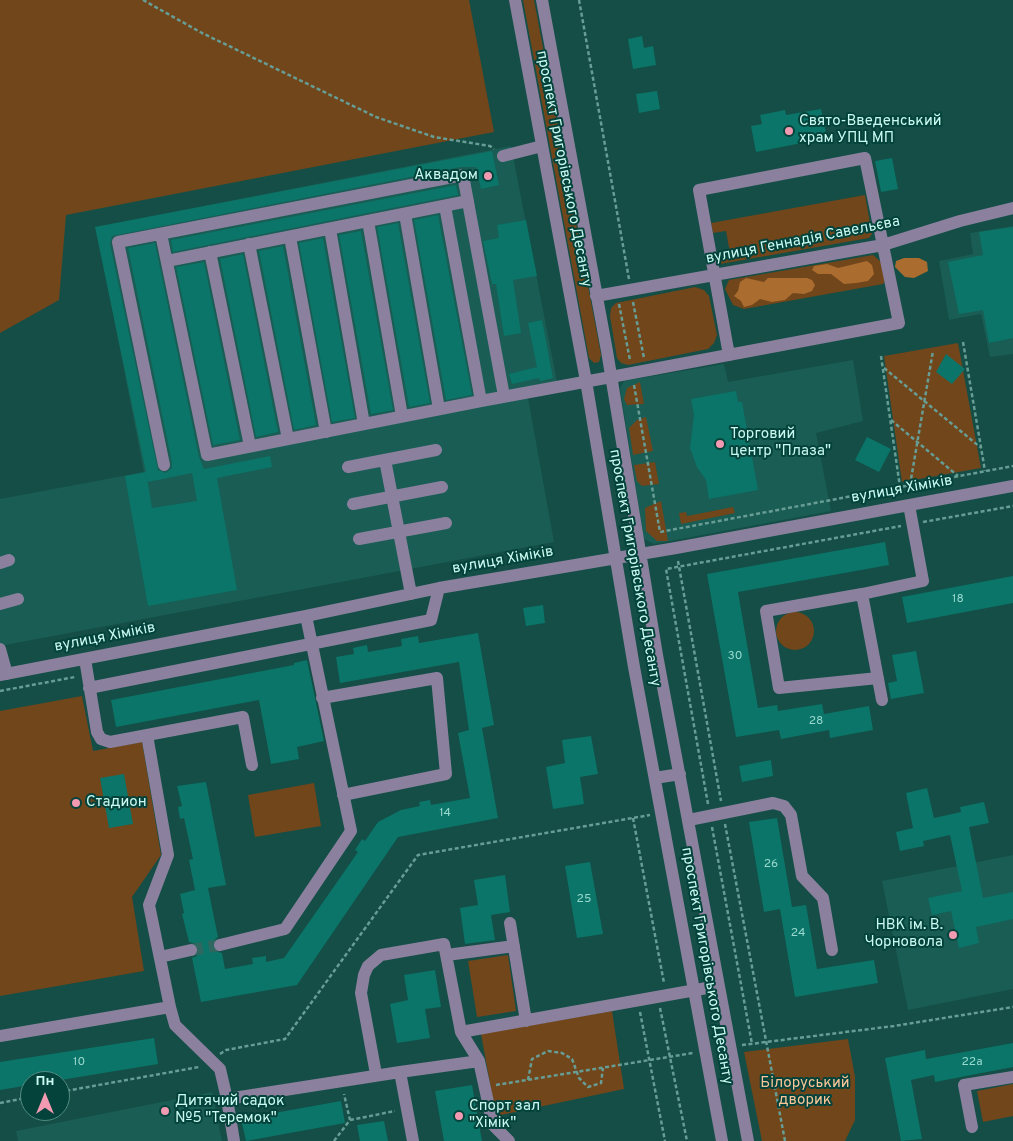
<!DOCTYPE html>
<meta charset="utf-8">
<style>
body{margin:0}
#map{position:relative;width:1013px;height:1141px;overflow:hidden;background:#144e46;font-family:Overpass,sans-serif}
canvas{display:block}
.north{position:absolute;left:20px;top:1071px;width:50px;height:50px;box-sizing:border-box;background:#03433b;border:1px solid #528c83;border-radius:50%;rotate:0deg;font-size:14px;font-weight:700;line-height:20px;text-align:center;color:#c9f9f0}
.north::after{content:'';display:block;margin:auto;width:18px;height:22px;background:#f19ab2;clip-path:polygon(50% 0,100% 100%,50% 72%,0 100%)}
</style>
<div id="map">
<canvas width="1013" height="1141"></canvas>
<div class="north">Пн</div>
</div>
<script>
const ctx = document.querySelector('canvas').getContext('2d');
ctx.lineJoin = 'round';
function fillPath(path, color) { ctx.fillStyle = color; ctx.fill(path, 'evenodd'); }
const shape = rows => new Path2D(rows.map(r => 'M' + r).join(''));
function stroke(path, color, width, dash) { ctx.strokeStyle = color; ctx.lineWidth = width; ctx.lineCap = dash ? 'butt' : 'round'; ctx.setLineDash(dash || []); ctx.stroke(path); }
function drawText(font, color, halo, rows, align = 'center') {
  ctx.font = font + ' Overpass,sans-serif'; ctx.lineWidth = 4; ctx.setLineDash([]); ctx.textBaseline = 'middle'; ctx.strokeStyle = halo; ctx.fillStyle = color; for (const [text, x, y, turn = 0] of rows) {
    ctx.save(); ctx.translate(x, y); ctx.rotate((+turn || 0) * Math.PI / 180); ctx.textAlign = isNaN(turn) ? turn : align; if (halo) ctx.strokeText(text, 0, 0); ctx.fillText(text, 0, 0); ctx.restore();
  }
}
const built = shape([
 [511,146,559,392,528,398,554,542,0,646,0,499,144,472,96,227],
 [1013,226,1013,354,990,357,981,314,949,320,939,261,973,254,970,233],
 [853,360,863,421,816,433,831,511,654,544,644,539,620,388,624,381,724,364,728,382],
 [1013,855,1013,989,908,1010,882,881],
 [212,1092,222,1141,18,1141,16,1131]
]);
const green = shape([
 [0,0,469,0,494,132,66,215,59,300,0,333],
 [523,0,534,0,601,355,599,362,594,363,589,358],
 [865,195,872,234,869,238,720,264,717,262,716,256,730,253,726,231,713,233,711,223],
 [873,255,881,262,885,281,883,284,744,309,733,305,725,289,729,280],
 [695,287,704,290,709,296,717,335,714,343,708,349,628,365,621,363,617,358,610,316,611,308,616,303],
 [958,343,981,468,902,482,884,356],
 [640,382,644,404,627,405,624,399,627,388],
 [646,417,653,451,633,455,629,428,637,420],
 [655,462,659,484,642,486,637,481,634,465],
 [661,501,668,541,657,541,646,531,645,508],
 [733,507,735,513,681,524,679,513,686,512,687,516],
 '776 631a19 19 0 1 1 38 0a19 19 0 1 1-38 0Z',
 [82,696,93,751,142,742,161,855,132,897,144,971,0,996,0,711],
 [314,783,321,826,255,837,248,795],
 [508,955,516,1011,477,1017,468,961],
 [612,1011,624,1089,496,1116,481,1034],
 [848,1039,855,1077,855,1120,845,1141,762,1141,744,1052],
 [1013,1084,1013,1116,983,1122,977,1091]
]);
const forest = shape([
 [904,258,919,258,927,262,928,271,914,278,905,277,895,267,896,261],
 [867,261,872,265,874,274,868,281,856,283,844,284,831,274,818,274,812,270,814,266,827,264,838,268],
 [746,278,764,282,768,278,807,278,812,280,815,285,812,291,804,294,793,293,785,300,772,302,760,299,752,305,744,307,741,301,734,296,738,291,740,282]
]);
const building = shape([
 [642,36,644,48,653,46,656,65,633,69,628,39],
 [657,91,660,109,639,113,636,94],
 [821,109,827,138,756,152,751,126,762,124,760,115,785,110,786,115],
 [492,151,499,185,481,189,476,167,461,167,112,236,110,244,158,470,166,473,172,468,172,463,128,248,155,243,199,457,204,469,270,456,272,467,217,478,237,590,148,606,125,476,146,472,152,508,197,501,192,473,148,482,95,227],
 [892,158,898,189,881,192,875,161],
 [456,185,458,195,173,252,171,240],
 [438,215,472,395,446,400,414,220],
 [526,220,537,276,513,280,521,333,504,336,496,284,492,284,483,241,499,238,497,225],
 [398,223,430,403,409,407,377,227],
 [1013,227,1013,338,989,343,983,310,959,314,948,262,983,255,979,232],
 [361,231,393,410,371,414,339,235],
 [323,238,355,418,332,422,299,243],
 [283,246,316,425,294,430,259,251],
 [243,254,278,432,256,437,220,259],
 [204,262,240,440,213,445,176,267],
 [542,320,553,378,540,381,539,378,512,384,509,374,537,367,528,323],
 [946,354,965,369,952,384,936,372],
 [736,391,738,402,742,402,758,490,709,499,706,480,697,467,690,448,694,415,691,399],
 [867,437,891,449,879,472,855,460],
 [885,542,889,565,738,592,758,708,777,705,778,711,822,704,824,714,869,706,873,730,830,738,829,730,781,739,779,730,736,737,707,574],
 [1013,576,1013,603,907,623,902,597],
 [543,605,545,623,526,626,523,608],
 [478,633,494,725,482,728,498,818,398,837,297,985,201,1002,192,958,197,956,199,949,197,944,189,942,182,914,184,913,180,894,195,890,189,860,193,859,184,818,180,819,178,807,182,806,177,786,206,782,226,885,208,888,218,937,214,940,212,946,215,951,222,953,225,969,253,964,252,958,266,956,266,962,284,958,358,852,355,850,362,839,365,841,378,822,401,810,420,806,419,802,430,800,431,805,470,798,458,733,469,730,459,662,340,683,336,657,354,654,353,648,367,645,368,652,402,646,401,639,418,636,419,643],
 [916,651,924,693,891,699,888,683,897,681,892,655],
 [307,660,324,741,297,747,299,759,271,764,259,700,116,727,111,700,294,665,294,663],
 [591,736,598,774,580,777,584,804,553,809,546,767,565,763,562,740],
 [771,760,773,776,742,782,739,766],
 [124,774,133,824,109,828,100,778],
 [927,788,934,818,961,812,960,807,984,802,989,823,969,827,983,898,1013,892,1013,919,976,927,979,943,959,948,951,911,932,915,928,898,962,891,950,835,923,841,924,846,900,851,896,832,913,828,906,793],
 [777,818,792,907,806,905,817,969,874,960,878,983,795,997,780,909,764,912,749,822],
 [590,862,603,934,577,938,565,866],
 [505,875,510,912,491,915,495,940,465,944,460,908,478,905,474,880],
 [435,970,441,1007,425,1009,430,1038,397,1043,390,1004,408,1000,404,975],
 [154,1038,158,1064,55,1081,30,1081,30,1085,0,1090,0,1062],
 [1013,1043,1013,1067,935,1082,934,1075,911,1080,922,1139,901,1141,885,1058,925,1050,926,1059],
 [472,1085,482,1141,444,1141,435,1091],
 [341,1101,345,1123,246,1141,241,1119],
 [384,1121,388,1141,360,1141,357,1125]
]);
const minorTunnel = shape([
 [191,950,220,945]
]);
const path = shape([
 [143,0,202,33,376,117,434,137,490,146,494,149],
 [579,0,629,279],
 [633,302,644,358],
 [619,304,630,360],
 [963,342,985,471],
 [881,356,900,487],
 [884,368,980,447],
 [634,385,660,532,1013,466],
 [891,420,958,476],
 [910,485,933,351],
 [923,522,1013,506],
 [678,561,721,801],
 [0,691,75,677],
 [708,804,666,569,901,526],
 [633,818,664,983],
 [725,824,785,1141],
 [712,827,752,1044],
 [660,1008,687,1141],
 [640,1012,665,1141],
 [742,1045,894,1026,1013,1007],
 [220,1054,226,1050,285,1039,418,855,650,815],
 [528,1080,532,1059,548,1051,562,1053,572,1059,579,1078,588,1087,601,1083,603,1068],
 [496,1085,693,1053],
 [60,1092,199,1067],
 [0,1103,30,1097],
 [350,1120,395,1111],
 [334,1141,350,1120,344,1094]
]);
const minor = shape([
 [515,0,586,381,634,667,722,1141],
 [542,0,607,351,657,655,748,1141],
 [503,156,542,146],
 [445,206,481,401],
 [405,214,439,409],
 [368,221,402,416],
 [330,229,364,424],
 [161,234,207,455,481,401,611,377,899,323,865,158,699,190,729,355],
 [290,237,326,432],
 [249,244,288,439],
 [210,252,250,446],
 [167,261,468,201],
 [596,296,883,245,960,221,1013,208],
 [385,460,411,594],
 [164,465,118,242,463,175,504,396],
 [348,467,436,450],
 [353,504,442,487],
 [359,539,446,523],
 [0,563,9,560],
 [862,594,766,611,779,688,878,678],
 [0,604,18,599],
 [0,649,7,674],
 [85,659,97,732,101,739,110,742,243,717,252,765],
 [0,675,306,616,439,588,676,548,1013,486],
 [89,688,431,620,439,588],
 [322,698,437,678,446,774,343,795],
 [882,700,862,594,923,581,909,505],
 [655,778,680,774],
 [689,820,773,803,784,806,791,815,802,876,823,898,832,950],
 [510,923,526,1021],
 [220,945,285,929,351,831,306,616],
 [447,955,514,946],
 [160,957,191,950],
 [170,1007,175,1025,220,1069,227,1099,400,1072],
 [461,1032,718,986],
 [0,1036,170,1007,149,905,168,855,147,735],
 [376,1074,361,993,364,975,368,966,381,955,444,944,461,1032,479,1061,493,1125,509,1141],
 [227,1099,234,1141],
 [972,1127,964,1085,1013,1077],
 [413,1141,400,1072,479,1061]
]);
const markers = [
 [789,131,5,"#f19ab2"],
 [488,176,5,"#f19ab2"],
 [720,444,5,"#f19ab2"],
 [76,803,5,"#f19ab2"],
 [953,935,5,"#f19ab2"],
 [165,1111,5,"#f19ab2"],
 [459,1116,5,"#f19ab2"]
];
const numberNames = [
 ["18",958,600],
 ["30",735,657],
 ["28",816,722],
 ["14",445,814],
 ["26",771,865],
 ["25",584,900],
 ["24",798,934],
 ["10",79,1063],
 ["22а",972,1063]
];
const poiNames = [
 ["Свято-Введенський",799,122],
 ["храм УПЦ МП",799,139],
 ["Аквадом",478,176,"right"],
 ["Торговий",730,435],
 ["центр \"Плаза\"",730,452],
 ["Стадион",86,803],
 ["НВК ім. В.",943,926,"right"],
 ["Чорновола",943,943,"right"],
 ["Дитячий садок",175,1102],
 ["№5 \"Теремок\"",175,1119],
 ["Спорт зал",469,1107],
 ["\"Хімік\"",469,1124]
];
const streetNames = [
 ["проспект Григорівського Десанту",563,169,79],
 ["вулиця Геннадія Савельєва",803,241,-11],
 ["вулиця Хіміків",902,490,-10],
 ["вулиця Хіміків",503,561,-10],
 ["проспект Григорівського Десанту",634,568,80],
 ["вулиця Хіміків",105,638,-11],
 ["проспект Григорівського Десанту",706,966,80]
];
const parkNames = [
 ["Білоруський",805,1084],
 ["дворик",805,1101]
];
fillPath(built, '#195d54');
fillPath(green, '#71461b');
fillPath(forest, '#ab6c2f');
fillPath(building, '#0a7568');
stroke(minorTunnel, '#2f6860', 12, [12, 6]);
stroke(path, '#679d94', 2.5, [4, 2.5]);
stroke(minor, '#8b809e', 12);
for (const [x, y, r, color] of markers) { const dot = new Path2D(); dot.arc(x, y, r, 0, 2 * Math.PI); ctx.fillStyle = color; ctx.fill(dot); stroke(dot, '#03433b', 2); }
drawText('12px', '#99d8ce', null, numberNames);
drawText('15px', '#c9f9f0', '#03433b', poiNames, 'left');
drawText('15px', '#c9f9f0', '#03433b', streetNames);
drawText('15px', '#f9c598', '#03433b', parkNames);
</script>
